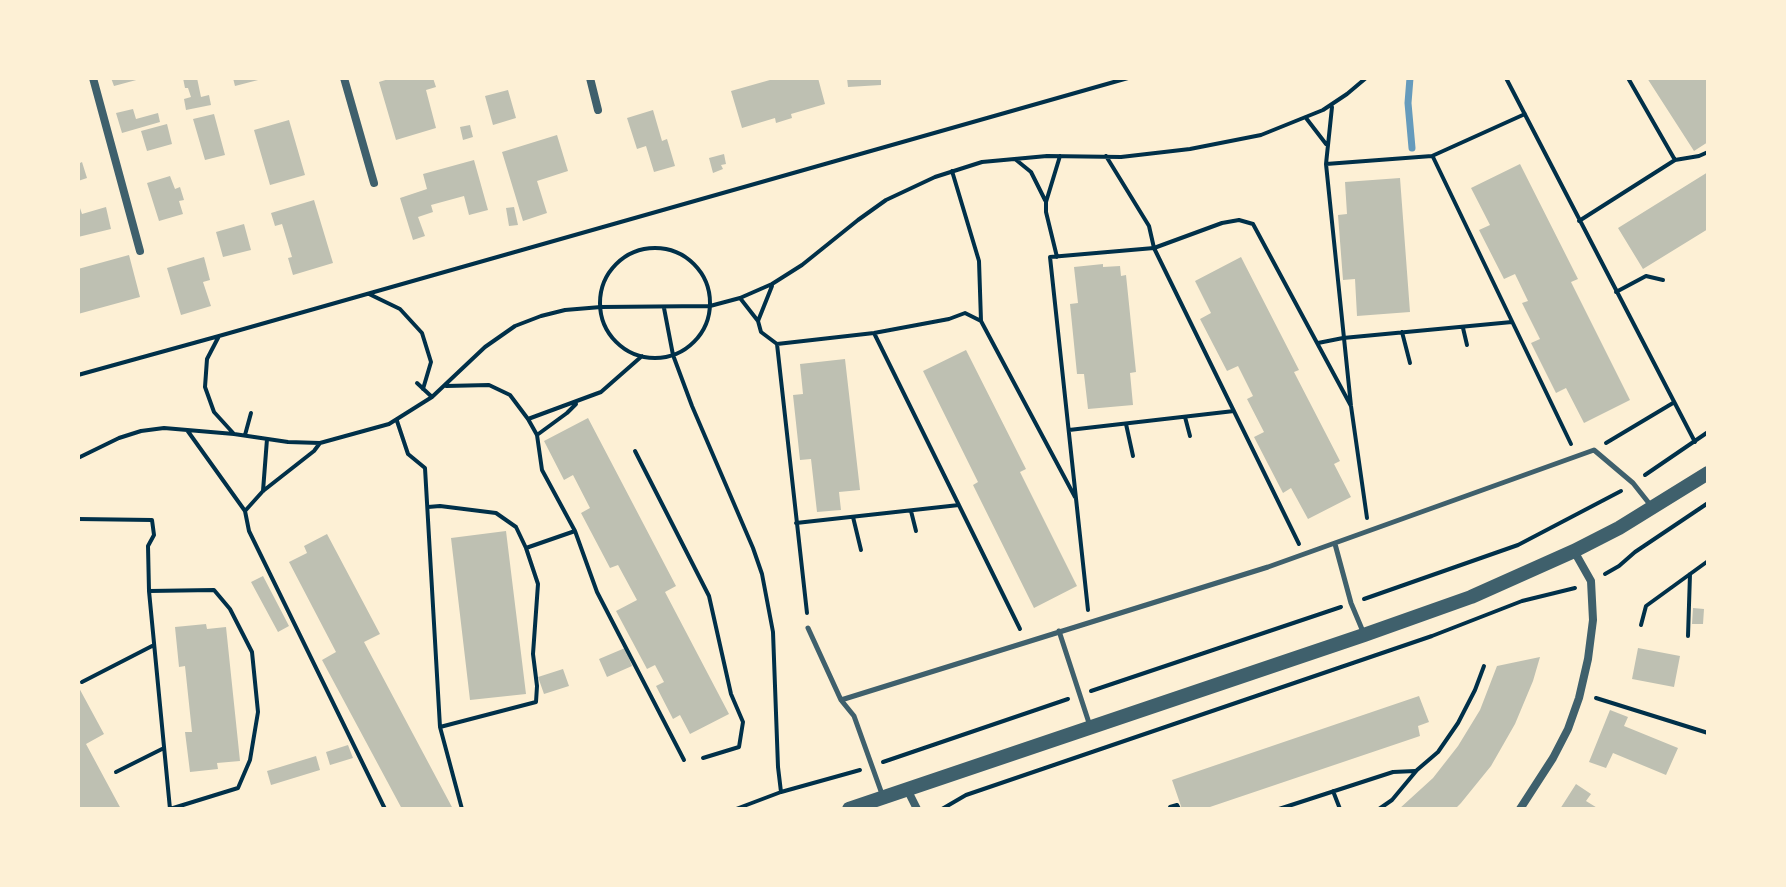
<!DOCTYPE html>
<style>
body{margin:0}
#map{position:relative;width:1786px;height:887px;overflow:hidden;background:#fdf0d5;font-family:"DejaVu Sans",sans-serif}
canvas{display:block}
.frame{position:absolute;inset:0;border:80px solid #fdf0d5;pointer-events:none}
</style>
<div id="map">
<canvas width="1786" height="887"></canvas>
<div class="frame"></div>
</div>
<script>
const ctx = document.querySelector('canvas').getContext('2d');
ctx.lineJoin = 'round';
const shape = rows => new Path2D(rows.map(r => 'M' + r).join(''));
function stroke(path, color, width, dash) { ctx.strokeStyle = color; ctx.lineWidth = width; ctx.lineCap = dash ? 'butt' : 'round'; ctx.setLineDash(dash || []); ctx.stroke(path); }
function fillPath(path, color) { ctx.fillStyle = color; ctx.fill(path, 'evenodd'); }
const stream = shape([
 [1410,78,1408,103,1412,148]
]);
const building = shape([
 [111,78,140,78,140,79,114,86],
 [183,78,197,78,201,97,209,95,211,105,186,110,184,99,191,97,188,88,185,88],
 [233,78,261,78,262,79,235,86],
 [392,78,433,78,436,87,426,90,436,128,396,140,379,82],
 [777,78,818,78,825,104,791,114,792,118,776,123,775,118,742,128,731,91],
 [847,78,881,78,881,85,848,87],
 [1647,78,1708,78,1708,142,1694,151],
 [508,90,516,118,493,125,485,96],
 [133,109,136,119,158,113,160,122,122,133,116,113],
 [653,110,662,141,667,139,675,166,654,172,646,146,637,149,627,118],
 [214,114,225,155,205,160,193,119],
 [289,120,305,175,270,185,254,130],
 [167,124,172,144,147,151,141,131],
 [470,125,473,137,463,140,460,127],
 [557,135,568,171,537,181,547,213,523,221,502,152],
 [724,154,726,164,721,165,723,169,713,173,709,158],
 [474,160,488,210,469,215,464,196,431,205,433,212,418,217,425,236,413,240,400,198,427,189,423,174],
 [82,162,87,178,78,181,78,164],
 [1520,164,1578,279,1571,282,1630,400,1584,423,1566,388,1556,393,1531,343,1540,339,1522,303,1528,301,1515,274,1504,279,1479,230,1490,225,1471,188],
 [1708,172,1708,229,1643,269,1618,228],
 [170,176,175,189,180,187,184,200,179,201,183,214,159,221,147,183],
 [1400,178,1410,312,1357,316,1355,279,1343,280,1338,215,1347,214,1345,182],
 [314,200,333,263,293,275,288,258,292,257,282,224,275,226,271,213],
 [78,202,82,214,106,207,111,229,78,237],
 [514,207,518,225,509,226,506,208],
 [244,224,251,250,223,257,216,232],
 [129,255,140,297,78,314,78,269],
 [204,257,210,280,203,282,211,306,181,315,167,268],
 [1241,257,1299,370,1294,372,1340,461,1334,464,1351,497,1308,519,1291,488,1283,493,1254,437,1264,432,1247,399,1253,396,1238,366,1227,371,1200,319,1211,313,1195,281],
 [1103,264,1103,267,1120,266,1121,276,1126,275,1136,372,1130,373,1133,405,1088,409,1084,374,1077,374,1070,304,1078,303,1074,267],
 [966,350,1026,469,1020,472,1077,586,1034,608,973,485,978,482,923,371],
 [845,359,860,490,839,492,841,510,817,512,811,459,800,460,793,395,803,394,800,364],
 [588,418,676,586,665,592,729,714,690,734,680,715,673,719,656,686,664,682,655,665,647,669,616,611,637,600,618,565,610,568,581,513,590,508,573,475,564,480,544,441],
 [506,531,526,694,470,700,451,538],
 [327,534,380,634,364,642,453,809,402,809,322,660,336,652,289,562,307,553,304,546],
 [263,576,289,626,278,632,251,582],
 [1693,608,1704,609,1703,624,1692,624],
 [206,624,207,629,226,627,240,761,217,763,218,769,190,772,185,732,192,732,185,666,179,667,175,627],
 [625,648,632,666,607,677,599,659],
 [1638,648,1680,656,1674,687,1632,679],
 [1540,657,1533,681,1515,724,1491,766,1461,803,1455,809,1399,809,1433,778,1458,746,1480,710,1497,666],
 [563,669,569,686,544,694,538,677],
 [78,686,104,734,86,744,121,809,78,809],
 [1419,696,1429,722,1418,726,1420,736,1204,809,1182,809,1172,780],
 [1610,710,1628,717,1624,726,1678,748,1666,775,1613,753,1606,768,1589,762],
 [348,745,353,758,330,765,326,752],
 [316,756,320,770,271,785,267,771],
 [1576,784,1591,794,1586,801,1599,809,1560,809]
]);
const path = shape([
 [1506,78,1695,442],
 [1628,78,1675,160],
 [1306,118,1326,144],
 [1106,156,1149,226,1154,248,1299,544],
 [1433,157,1571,444],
 [1015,159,1031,172,1045,200],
 [1326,164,1332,107],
 [952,171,979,261,981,321],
 [1579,221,1675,160,1699,156,1708,152],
 '600 303a55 55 0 1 1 110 0a55 55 0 1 1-110 0Z',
 [1057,257,1046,212,1046,202,1060,156],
 [1616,292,1646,276,1663,280],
 [369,294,400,309,422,333,431,362,423,389],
 [740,298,758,321,761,332,777,344],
 [664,308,673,355,692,406,753,548,762,574,773,632,778,767,781,792],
 [758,321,772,286],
 [1463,328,1467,345],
 [1402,332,1410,363],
 [874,333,1020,629],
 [219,336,207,359,205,387,214,412,234,434],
 [1318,343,1343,338,1512,322],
 [78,375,219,336,1128,78],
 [417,383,432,397],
 [446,386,489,385,510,395,528,419,537,435,542,470,575,531,597,592,684,760],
 [1185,417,1190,436],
 [528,419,601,392,642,356],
 [397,421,408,454,425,468,440,727,462,809],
 [1126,424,1133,456],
 [187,430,245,511,249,531,385,809],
 [1069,430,1234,411],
 [245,435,251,413],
 [537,435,567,413,576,404],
 [1606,443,1673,403],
 [635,451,709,596,731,694,743,722,739,747,703,758],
 [78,458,119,438,141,431,164,428,234,434,288,442,320,443,389,424,432,397,485,347,515,326,541,316,565,310,601,307,710,306,740,298,772,284,802,265,858,220,886,200,935,177,982,162,1047,156,1121,157,1190,149,1261,135,1323,110,1347,94,1366,78],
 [1645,475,1708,432],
 [263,491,267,439],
 [428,507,440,506,496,513,516,527,526,548,538,584,533,654,537,686,536,702,440,727],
 [245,511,263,491,314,451,320,443],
 [911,511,916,531],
 [853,517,861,550],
 [1367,518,1351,406,1326,164,1432,156,1525,114],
 [78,519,152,520,154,535,148,546,149,591,170,809],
 [796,523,959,505],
 [526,548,575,531],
 [1605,574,1619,566,1635,552,1708,503],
 [149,591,214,590,230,609,252,652,258,712,250,760,238,788,170,809],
 [1364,599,1518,545,1621,491],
 [1088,610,1050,257,1154,248,1222,223,1239,220,1253,224,1351,406],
 [807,613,777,344,874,333,949,319,965,313,981,321,1075,497],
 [1641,625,1646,606,1708,561],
 [1688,636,1690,574],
 [82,682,154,645],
 [1091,691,1341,607],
 [1596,698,1708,733],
 [883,762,1068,699],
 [116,772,164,748],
 [1333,791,1340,809],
 [1170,807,1177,805,1179,809],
 [736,809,781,792,860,770],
 [942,809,966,795,1432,636,1522,601,1575,588],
 [1279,809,1393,772,1415,771],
 [1379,809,1392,800,1417,770,1438,752,1458,723,1475,690,1484,666]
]);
const service = shape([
 [1335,544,1351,603,1364,634],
 [808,628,841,700,854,716,882,794],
 [1059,631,1090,726],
 [841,700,1268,567,1594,450,1633,483,1652,507]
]);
const minor = shape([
 [93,78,140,251],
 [344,78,374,183],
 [590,78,598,110],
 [907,789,917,809],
 [1520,809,1553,758,1568,729,1579,698,1588,659,1593,620,1591,581,1574,551]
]);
const tertiary = shape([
 [849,809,1364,635,1471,597,1574,551,1619,528,1708,473]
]);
stroke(stream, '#669bbc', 7);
fillPath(building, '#bec0b2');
stroke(path, '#003049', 4);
stroke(service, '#3f606c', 5);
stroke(minor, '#3f606c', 8);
stroke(tertiary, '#3f606c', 14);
</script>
